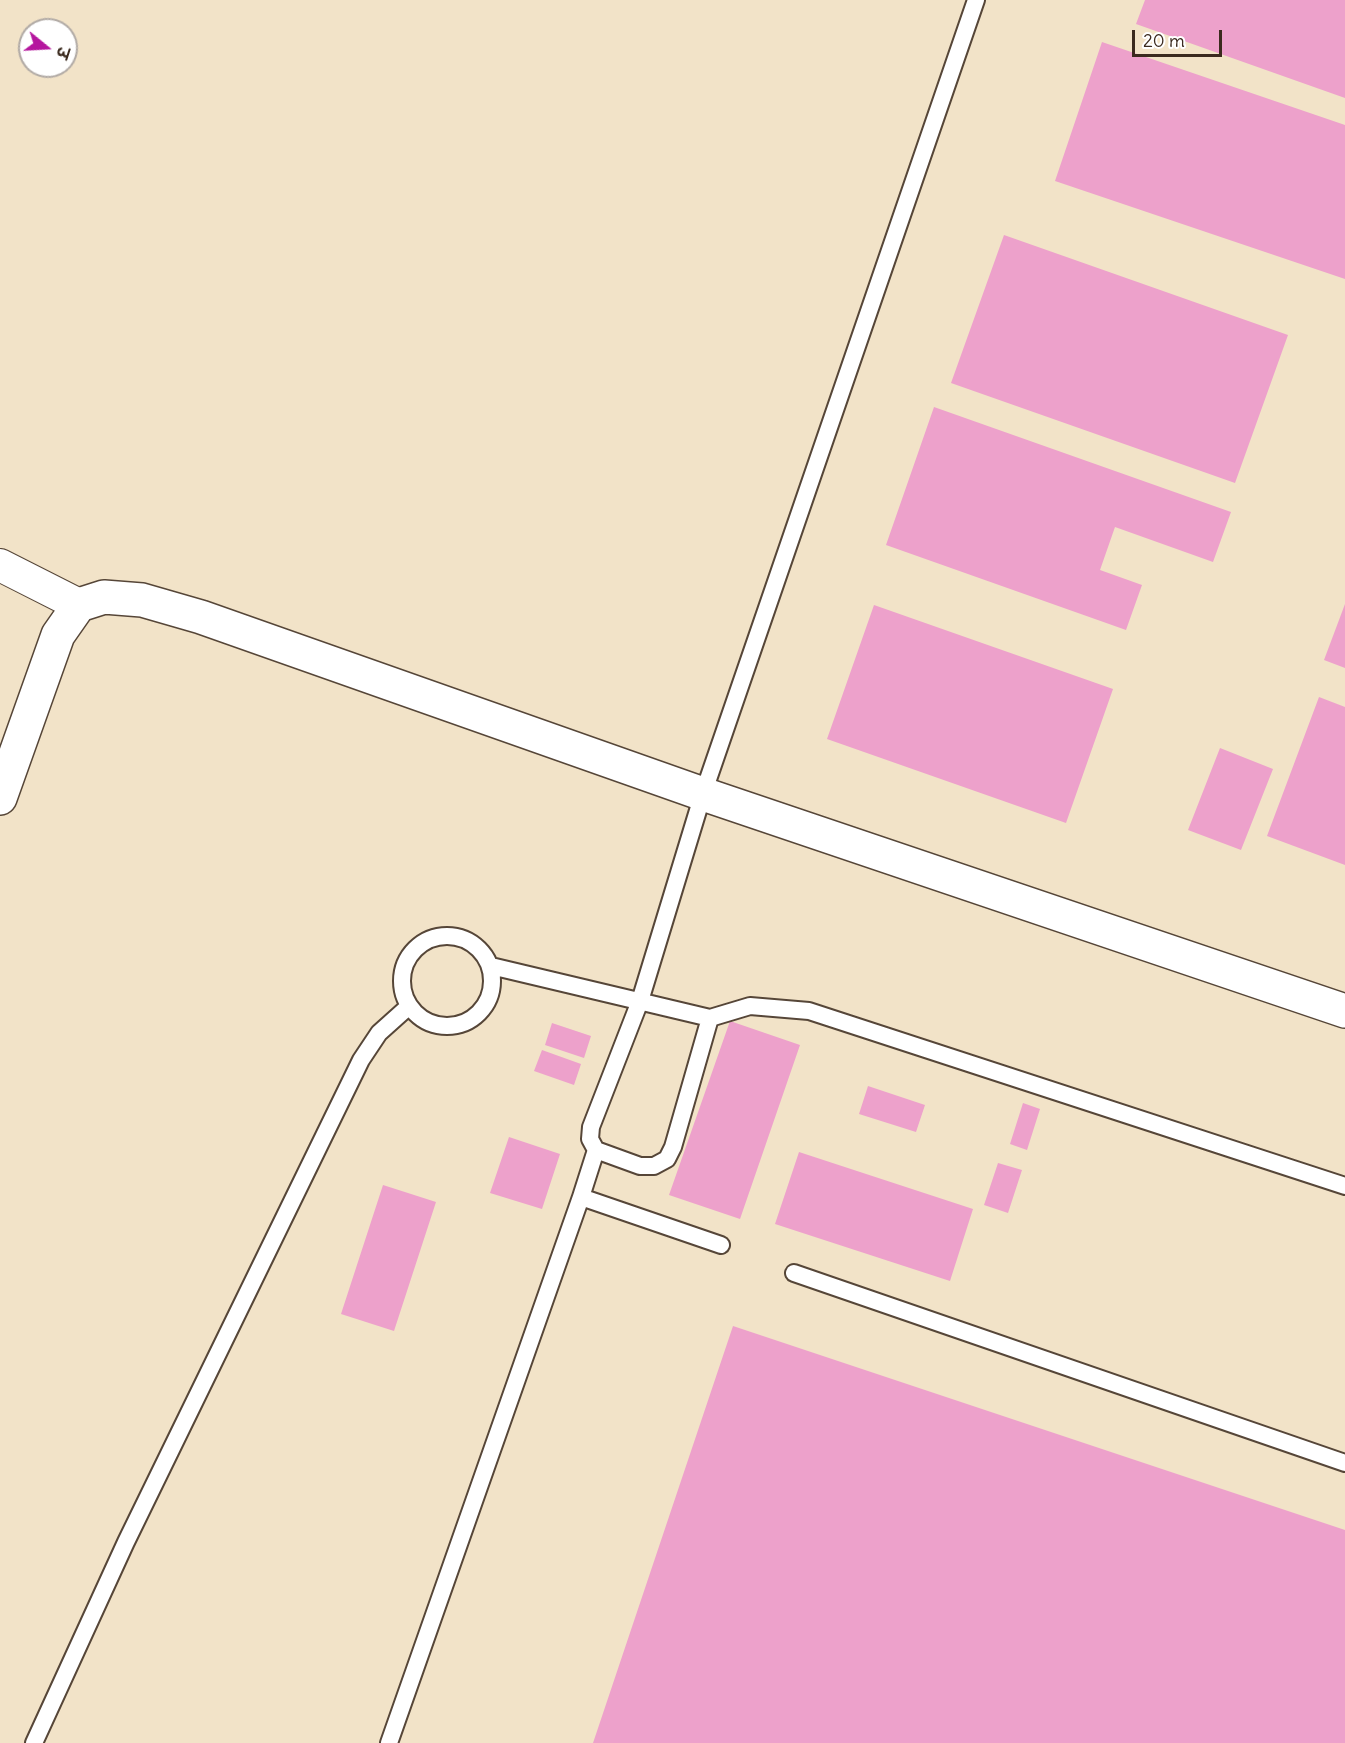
<!DOCTYPE html>
<meta charset="utf-8">
<style>
body{margin:0}
#map{position:relative;width:1345px;height:1743px;overflow:hidden;background:#f2e3c8;font-family:Delius,"Playpen Sans Deva",sans-serif}
canvas{display:block}
.north{position:absolute;left:18px;top:18px;width:60px;height:60px;box-sizing:border-box;background:#fff;border:2px solid #b1aaa5;border-radius:50%;rotate:108deg;font-size:16px;font-weight:700;line-height:24px;text-align:center;color:#3b2a1e}
.north::after{content:'';display:block;margin:auto;width:21px;height:27px;background:#b5179e;clip-path:polygon(50% 0,100% 100%,50% 72%,0 100%)}
.scale{position:absolute;left:1132px;top:30px;width:90px;height:27px;box-sizing:border-box;border:3px solid #3b2a1e;border-top:0;padding-left:8px;font-size:18px;line-height:21px;white-space:nowrap;color:#3b2a1e;-webkit-text-stroke:4px #fff;paint-order:stroke}
</style>
<div id="map">
<canvas width="1345" height="1743"></canvas>
<div class="north">उ</div>
<div class="scale">20 m</div>
</div>
<script>
const ctx = document.querySelector('canvas').getContext('2d');
ctx.lineJoin = 'round';
function fillPath(path, color) { ctx.fillStyle = color; ctx.fill(path, 'evenodd'); }
const shape = rows => new Path2D(rows.map(r => 'M' + r).join(''));
function stroke(path, color, width, dash) { ctx.strokeStyle = color; ctx.lineWidth = width; ctx.lineCap = dash ? 'butt' : 'round'; ctx.setLineDash(dash || []); ctx.stroke(path); }
const building = shape([
 [1145,0,1345,0,1345,98,1136,24],
 [1102,42,1345,125,1345,279,1055,181],
 [1004,235,1288,335,1235,483,951,383],
 [934,407,1231,512,1213,562,1115,527,1100,570,1142,585,1126,630,886,545],
 [1345,604,1345,668,1324,660],
 [874,605,1113,689,1066,823,827,739],
 [1319,697,1345,707,1345,865,1267,836],
 [1220,748,1273,769,1241,850,1188,830],
 [730,1021,800,1045,740,1219,669,1195],
 [552,1023,591,1036,584,1058,545,1045],
 [542,1050,581,1064,574,1085,534,1071],
 [868,1086,925,1105,916,1132,859,1114],
 [1023,1103,1040,1109,1027,1150,1010,1144],
 [509,1137,560,1154,542,1209,490,1193],
 [799,1152,973,1209,950,1281,775,1224],
 [998,1163,1022,1170,1008,1213,984,1205],
 [383,1185,436,1202,394,1331,341,1314],
 [733,1326,1345,1530,1345,1743,593,1743]
]);
const service = shape([
 '402 981a45 45 0 1 1 90 0a45 45 0 1 1-90 0Z',
 [491,966,710,1018,750,1006,809,1011,1345,1186],
 [710,1018,673,1147,667,1159,654,1166,640,1166,596,1150,590,1139,591,1127,640,1001,703,794,976,0],
 [581,1197,596,1150],
 [794,1273,1345,1463],
 [34,1743,126,1542,361,1060,379,1033,408,1007],
 [389,1743,581,1197,721,1245]
]);
const minor = shape([
 [0,565,79,605]
]);
const tertiary = shape([
 [0,798,58,635,79,605,104,597,142,600,201,617,703,794,1345,1011]
]);
fillPath(building, '#eda1cb');
stroke(service, '#564638', 20);
stroke(minor, '#564638', 34);
stroke(tertiary, '#564638', 36);
stroke(service, '#fff', 16);
stroke(minor, '#fff', 32);
stroke(tertiary, '#fff', 33);
</script>
